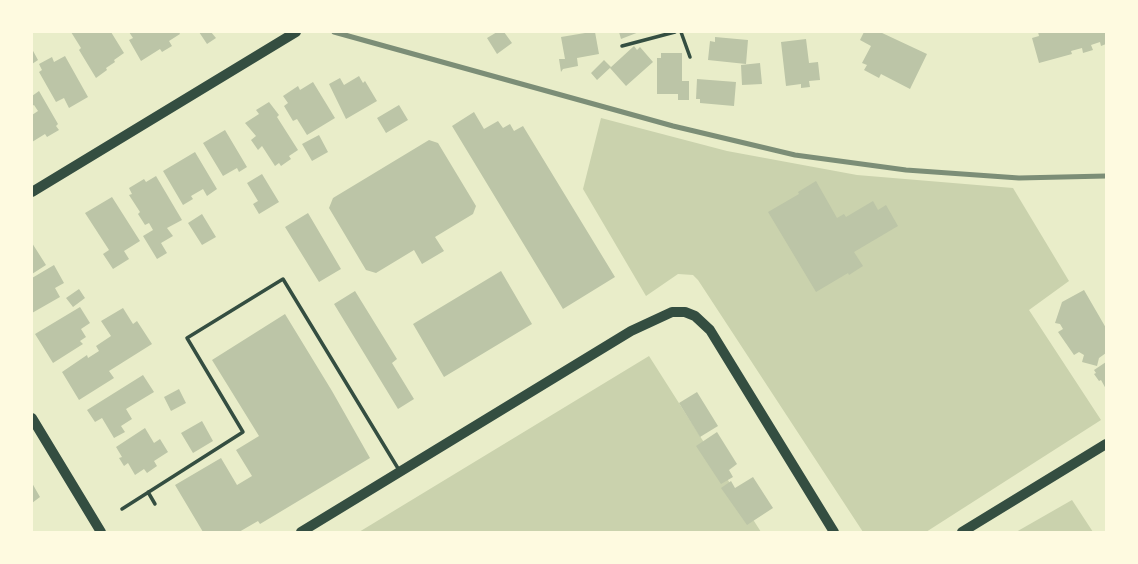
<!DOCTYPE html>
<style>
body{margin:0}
#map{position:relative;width:1138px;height:564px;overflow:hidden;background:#e9edc9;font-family:Barlow,sans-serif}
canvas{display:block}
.frame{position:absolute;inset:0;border:33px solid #fefae0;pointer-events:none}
</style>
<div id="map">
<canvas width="1138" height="564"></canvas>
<div class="frame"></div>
</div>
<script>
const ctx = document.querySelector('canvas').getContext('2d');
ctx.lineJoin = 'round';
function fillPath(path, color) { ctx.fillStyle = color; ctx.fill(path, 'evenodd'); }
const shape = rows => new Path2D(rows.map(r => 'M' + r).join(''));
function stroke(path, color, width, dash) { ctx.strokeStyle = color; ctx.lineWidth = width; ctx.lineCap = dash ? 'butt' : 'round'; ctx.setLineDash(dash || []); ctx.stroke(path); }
const green = shape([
 [601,118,727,151,857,175,1013,188,1069,281,1029,310,1101,420,926,532,863,532,698,280,693,275,678,274,646,296,583,189],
 [649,356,761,532,359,532],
 [1072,500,1093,532,1016,532]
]);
const building = shape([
 [71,32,111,32,124,53,114,60,115,62,106,68,107,70,96,78,79,50,81,48],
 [129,32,179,32,180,34,169,41,172,46,162,52,160,49,141,61,129,40,133,38],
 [199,32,211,32,216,38,207,44],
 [497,32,504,32,512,43,497,54,487,38],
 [591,32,595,32,599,54,577,58,578,66,563,69,561,72,559,59,565,59,561,37],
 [619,32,639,32,621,39],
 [864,32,880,32,927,54,910,89,881,74,879,78,864,70,867,65,862,63,871,46,860,40],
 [1038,32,1105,32,1106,44,1101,46,1100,42,1091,45,1093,50,1083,53,1082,48,1071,51,1072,54,1039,63,1032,38,1039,36],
 [715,37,748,40,746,64,708,60,710,41,715,42],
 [806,39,809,63,818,62,820,80,809,81,810,87,801,88,801,84,786,86,781,42],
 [634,46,637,50,640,47,653,62,626,86,610,68],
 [32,49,38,60,32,64],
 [661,53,682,53,682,81,689,81,689,100,678,100,678,94,657,94,657,58,661,58],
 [65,56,88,97,69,108,64,98,56,102,39,72,42,70,39,64,52,57,54,62],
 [604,60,611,67,597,80,591,73],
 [760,63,762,84,742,85,741,65],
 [359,76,363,83,365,81,377,101,346,119,329,84,340,78,344,85],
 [697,79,736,82,734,106,700,103,700,99,696,99],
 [313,82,335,118,307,135,297,119,293,121,284,106,288,103,283,96,298,86,300,90],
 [39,91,58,124,56,126,59,130,47,137,45,134,32,142,32,115,38,111,34,105,32,106,32,96],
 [269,102,279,115,277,117,298,150,289,156,291,159,281,166,279,163,275,166,262,146,258,150,251,140,256,136,245,123,259,114,256,110],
 [399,105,408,120,386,133,377,118],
 [474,112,484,129,498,121,503,128,510,124,514,131,523,126,615,277,563,309,452,126],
 [225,130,247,167,239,172,237,168,223,176,203,143],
 [319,135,328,152,312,161,302,144],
 [429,140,438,143,476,206,473,214,435,237,444,251,422,264,414,250,376,273,366,270,329,208,333,198],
 [195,152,217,189,207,196,203,189,191,196,193,199,183,205,163,171],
 [262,174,279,202,259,214,253,204,258,201,247,183],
 [156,176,182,220,167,228,173,236,161,243,167,253,157,259,143,236,153,230,149,223,145,225,138,214,140,212,129,195,132,194,129,188,144,179,146,182],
 [816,181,837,218,844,214,846,217,873,201,878,210,886,205,898,226,854,252,863,266,849,275,848,273,816,292,768,212,799,194,798,192],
 [112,197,140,241,124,251,129,259,113,269,103,254,109,250,85,213],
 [308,213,341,269,319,282,285,227],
 [202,214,216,237,202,245,188,223],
 [32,243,46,265,32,274],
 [54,265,64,283,55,288,60,297,32,313,32,278],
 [501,271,532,324,444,377,413,324],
 [79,289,85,298,73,307,66,298],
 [1084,290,1106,328,1106,353,1099,358,1097,366,1082,362,1084,355,1079,352,1074,355,1058,332,1063,329,1060,324,1055,323,1062,302],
 [355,291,397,359,392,363,414,399,398,409,334,304],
 [80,307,90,323,81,329,86,337,80,341,83,344,53,363,35,334],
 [123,308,133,324,137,321,152,344,109,371,114,378,79,400,62,372,87,355,88,358,99,351,96,346,111,336,101,321],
 [285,314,332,391,370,458,260,524,258,521,239,532,203,532,175,485,221,458,237,485,252,476,236,450,259,436,212,360],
 [1106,362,1106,389,1101,380,1099,381,1094,374,1096,373,1094,370],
 [143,375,154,392,126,409,132,419,121,426,125,432,114,438,102,418,95,422,87,410],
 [179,389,186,403,171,411,164,397],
 [697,392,718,426,700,437,679,403],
 [202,421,213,441,193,453,181,433],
 [145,428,154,443,160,439,168,452,154,461,157,466,147,473,144,469,135,475,128,463,124,466,119,458,122,457,116,447],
 [717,432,737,464,729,470,733,477,721,484,696,446],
 [753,477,773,508,747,525,721,488,731,481,735,488],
 [32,483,40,497,32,503]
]);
const service = shape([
 [681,32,690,57],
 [622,46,675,32],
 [148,492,155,504],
 [122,509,243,432,187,338,283,279,399,470]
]);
const tertiary = shape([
 [32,192,296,32],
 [301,532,631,331,672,312,685,312,695,316,710,330,834,532],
 [962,532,1106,444]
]);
const secondary = shape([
 [32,418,101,532]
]);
const rail = shape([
 [334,32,673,126,795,155,906,170,1019,178,1106,176]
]);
fillPath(green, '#cad2ad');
fillPath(building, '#bcc5a7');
stroke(service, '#344e41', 3.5);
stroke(tertiary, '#344e41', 10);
stroke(secondary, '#344e41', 10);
stroke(rail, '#7c8e77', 5);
</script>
